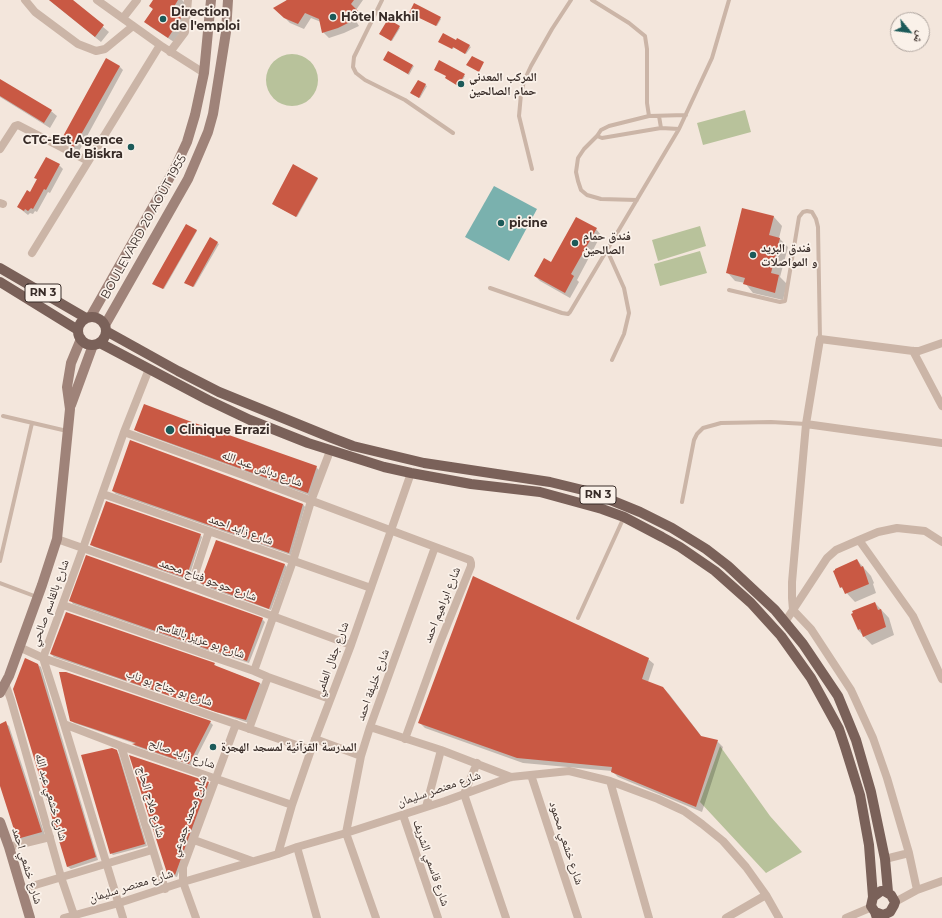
<!DOCTYPE html>
<meta charset="utf-8">
<style>
body{margin:0}
#map{position:relative;width:942px;height:918px;overflow:hidden;background:#f3e6dc;font-family:Montserrat,"Noto Naskh Arabic",sans-serif}
canvas{display:block}
.north{position:absolute;left:890px;top:12px;width:40px;height:40px;box-sizing:border-box;background:#faf1e9;border:1px solid #aca29c;border-radius:50%;rotate:119deg;font-size:11px;font-weight:700;line-height:16px;text-align:center;color:#382c28}
.north::after{content:'';display:block;margin:auto;width:14px;height:18px;background:#1c5a59;clip-path:polygon(50% 0,100% 100%,50% 72%,0 100%)}
</style>
<div id="map">
<canvas width="942" height="918"></canvas>
<div class="north">ش</div>
</div>
<script>
const ctx = document.querySelector('canvas').getContext('2d');
ctx.lineJoin = 'round';
function fillPath(path, color) { ctx.fillStyle = color; ctx.fill(path, 'evenodd'); }
const shape = rows => new Path2D(rows.map(r => 'M' + r).join(''));
function stroke(path, color, width, dash) { ctx.strokeStyle = color; ctx.lineWidth = width; ctx.lineCap = dash ? 'butt' : 'round'; ctx.setLineDash(dash || []); ctx.stroke(path); }
function drawText(font, color, halo, rows, align = 'center') {
  ctx.font = font + ' Montserrat,"Noto Naskh Arabic",sans-serif'; ctx.lineWidth = 3.5; ctx.setLineDash([]); ctx.textBaseline = 'middle'; ctx.strokeStyle = halo; ctx.fillStyle = color; for (const [text, x, y, turn = 0] of rows) {
    ctx.save(); ctx.translate(x, y); ctx.rotate((+turn || 0) * Math.PI / 180); ctx.textAlign = isNaN(turn) ? turn : align; if (halo) ctx.strokeText(text, 0, 0); ctx.fillText(text, 0, 0); ctx.restore();
  }
}
const green = shape([
 '266 80a26 26 0 1 1 52 0a26 26 0 1 1-52 0Z',
 [745,110,751,132,703,145,697,123],
 [700,226,706,246,658,261,652,240],
 [700,251,707,273,660,286,654,264],
 [720,746,770,816,802,852,766,873,700,802]
]);
const water = shape([
 [494,186,537,209,509,261,465,237]
]);
const shadow = shape([
 [49,0,71,0,109,32,101,42],
 [154,0,182,0,185,3,180,11,181,17,186,23,174,42,151,27,145,22,153,9],
 [286,0,363,0,356,10,362,17,356,21,359,26,344,33,329,38,323,32,321,22,311,18,304,29,290,23,280,13,286,2],
 [412,14,440,18,441,19,437,26],
 [399,27,400,28,392,41,382,35],
 [458,39,471,47,466,54,454,47,453,49,441,42,456,42],
 [388,52,414,66,409,75,385,60],
 [439,62,465,76,459,86,447,79,447,76],
 [119,66,123,70,79,151,66,144,62,140],
 [0,80,51,111,57,116,50,128,0,97],
 [418,81,427,86,420,98,412,94],
 [47,158,59,165,63,169,50,193,48,192,37,212,35,211,33,214,30,213,28,215,18,207,31,193,38,180,35,178],
 [317,178,318,179,297,217,274,205],
 [743,209,774,217,782,226,779,238,788,247,780,277,787,284,783,300,753,293,745,283,735,281,727,272],
 [596,229,601,235,577,280,579,282,570,298,540,281,535,276],
 [196,230,197,231,164,289,155,284],
 [210,238,219,244,194,287,187,283],
 [135,429,316,467,319,470,311,496,138,432],
 [113,491,303,504,305,507,291,555,116,494],
 [200,535,202,537,188,580,94,547,91,544],
 [857,560,871,576,874,583,873,584,876,593,855,602,841,587],
 [285,565,287,567,271,610,203,586,201,583],
 [71,601,262,619,265,622,249,663,221,654,221,655,73,604],
 [875,603,889,618,894,635,872,645,858,630],
 [51,654,214,664,217,667,260,683,263,687,249,723,54,657],
 [648,659,654,664,648,682,663,688,669,694,702,737,717,741,723,747,702,812,618,777,612,771,523,763,425,728,420,723],
 [38,665,41,667,98,860,71,869,68,867],
 [71,720,210,722,213,725,192,766,135,746,134,744,136,744,74,723],
 [5,723,9,726,45,835,22,843,18,839,0,781,0,725],
 [116,751,119,754,147,846,113,855,111,853],
 [208,783,210,785,177,877,171,875,168,873]
]);
const building = shape([
 [49,0,73,0,104,25,95,37],
 [153,0,178,0,175,5,176,13,181,16,181,18,168,38,144,22,153,9,149,6],
 [287,0,354,0,351,4,358,11,351,16,354,20,338,28,322,33,319,19,305,13,298,24,284,18,273,8],
 [414,3,441,17,436,26,409,13],
 [388,19,400,26,391,41,379,34],
 [443,33,456,40,457,38,470,45,465,54,453,47,452,49,438,42],
 [388,51,413,65,408,74,383,60],
 [472,56,484,62,479,72,466,65],
 [106,58,120,66,74,147,61,140],
 [439,60,465,74,458,86,445,78,446,76,434,70],
 [0,79,52,110,44,123,0,96],
 [418,80,426,84,419,98,410,93],
 [46,157,60,164,46,190,44,189,33,209,31,208,28,211,25,209,24,211,17,207,27,190,30,192,37,179,34,178],
 [293,164,318,178,296,217,272,204],
 [742,208,774,216,769,235,780,238,771,273,779,275,775,293,743,284,745,278,726,273],
 [576,217,597,228,571,274,574,276,565,293,534,276,544,258,551,262],
 [186,224,197,230,163,289,152,284],
 [210,237,218,242,193,287,184,283],
 [144,404,189,421,317,466,308,493,134,430],
 [130,440,303,504,289,553,112,491],
 [106,501,201,534,186,578,90,545],
 [216,540,285,564,269,609,200,583],
 [86,555,263,618,247,661,219,652,219,653,69,601],
 [857,559,861,567,863,566,869,584,845,594,842,587,840,588,833,571,835,570,835,569],
 [473,576,649,658,642,679,663,687,701,736,718,740,696,807,611,772,612,767,517,758,418,723],
 [875,602,878,610,881,609,886,627,863,637,860,629,858,630,851,614,853,613,852,611],
 [66,612,215,663,214,665,260,683,246,720,216,712,50,654],
 [25,658,38,664,96,857,67,867,13,689],
 [59,672,66,672,211,721,189,764,132,744,136,743,70,721],
 [6,721,42,832,17,839,0,786,0,724],
 [112,748,117,750,145,844,110,854,81,755],
 [129,755,209,782,175,875,167,873]
]);
const lane = shape([
 [382,0,354,57,353,67,356,73,365,80,405,100,453,133],
 [592,0,629,23,645,36,647,49,647,103,649,116],
 [659,116,661,128],
 [597,136,602,138,661,128,679,129],
 [532,169,519,116,521,94,524,81,531,66,552,29,571,0],
 [637,200,601,199,587,195,581,190,578,181,576,172,578,158,584,149,597,136,601,130,609,126,649,116,686,115],
 [607,250,624,288,629,313,624,334,612,360],
 [490,288,562,313,568,314,570,312,679,129,712,58,729,0],
 [729,290,780,302,785,301,799,217,803,212,807,211,812,212,816,219,818,227,820,339],
 [3,416,67,431],
 [682,502,694,440,697,434,703,428,721,423,771,422,806,424],
 [0,561,32,423],
 [0,583,37,597],
 [578,618,624,517]
]);
const street = shape([
 [25,0,35,12,78,44,96,51,105,49,133,26],
 [97,0,160,45,204,73],
 [123,18,137,0],
 [170,52,185,32,188,0],
 [0,149,15,126,18,125,88,161],
 [0,203,3,204],
 [32,253,160,45],
 [913,351,942,406],
 [806,424,942,443],
 [124,432,243,475,470,560,471,563,471,566,439,645,405,739],
 [103,494,371,588],
 [57,539,191,586,351,645],
 [859,540,878,532,897,528,925,531,942,542],
 [191,586,209,531],
 [63,605,254,671,268,677,330,699],
 [785,622,827,558,836,550,859,540,913,616,942,679],
 [19,647,43,658,311,750],
 [254,671,293,561,311,501,330,451],
 [5,683,11,700,61,877,75,918],
 [64,724,121,746,292,805],
 [370,727,441,750,511,777],
 [249,729,268,677],
 [315,739,361,756],
 [121,746,165,889],
 [477,763,464,794,506,918],
 [531,775,578,918],
 [610,781,649,918],
 [426,807,441,750],
 [403,815,438,918],
 [194,840,252,861],
 [9,847,50,837],
 [297,847,317,918],
 [278,854,292,805,311,750,351,645,411,473],
 [885,859,909,853],
 [22,889,152,850],
 [917,890,942,881],
 [895,902,917,890,909,853,887,778,873,738,851,690,811,629,793,610,792,598,792,582,806,424,820,339,913,351,919,351,942,343],
 [64,918,119,903,183,882,278,854,297,847,346,833,445,801,511,777,569,771,610,781,658,799,684,811,702,824,723,841,746,867,766,895,779,918],
 [123,918,64,724,43,658,83,548,124,432,149,369],
 [196,918,183,882,183,867,216,778,236,724],
 [376,918,346,833,361,756,370,727,435,547],
 [726,918,766,895],
 [846,918,872,907]
]);
const secondary = shape([
 [91,316,175,168,187,142,195,115,204,73,211,0],
 [105,325,188,179,208,132,213,114,226,32,228,0],
 [71,405,93,345],
 [0,693,9,676,42,585,57,539,70,409,67,387,71,363,81,339],
 [0,822,9,847,30,918]
]);
const primary = shape([
 [0,268,86,318],
 [0,282,78,330],
 '78 331a14 14 0 1 1 28 0a14 14 0 1 1-28 0Z',
 [106,331,178,371,219,392,332,438,353,446,424,463,550,482,591,492,640,512,672,528,706,549,728,566,775,610,803,644,838,696,856,740,871,792,885,859,888,892],
 [100,343,208,400,250,420,308,443,384,467,411,473,471,484,540,492,602,509,624,517,662,537,680,547,715,571,751,603,781,636,811,678,839,729,845,747,860,795,869,845,873,897],
 [875,912,883,915,890,912,894,905,895,902,891,895,884,891,881,891,873,897,871,906,875,912,877,918]
]);
const markers = [
 [333,17,4,"#1c5a59"],
 [163,19,4,"#1c5a59"],
 [461,84,4,"#1c5a59"],
 [131,147,4,"#1c5a59"],
 [501,223,4,"#1c5a59"],
 [575,243,4,"#1c5a59"],
 [753,255,4,"#1c5a59"],
 [170,430,5,"#1c5a59"],
 [213,747,4,"#1c5a59"]
];
const shields = [
 [43,293,36],
 [598,495,36]
];
const shieldNames = [
 ["RN 3",43,293],
 ["RN 3",598,495]
];
const poiNames = [
 ["Direction",171,12],
 ["de l'emploi",171,26],
 ["Hôtel Nakhil",341,17],
 ["المركب المعدني",469,77],
 ["حمام الصالحين",469,91],
 ["CTC-Est Agence",123,140,"right"],
 ["de Biskra",123,154,"right"],
 ["picine",509,223],
 ["فندق حمام",583,236],
 ["الصالحين",583,250],
 ["فندق البريد",761,248],
 ["و المواصلات",761,262],
 ["Clinique Errazi",179,430],
 ["المدرسة القرآنية لمسجد الهجرة",221,747]
];
const streetNames = [
 ["BOULEVARD 20 AOÛT 1955",144,227,-61],
 ["شارع دباش عبد الله",262,469,20],
 ["شارع زايد احمد",241,530,20],
 ["شارع حوحو فتاح محمد",208,580,20],
 ["شارع بالقاسم صالحي",50,603,-70],
 ["شارع ابراهيم احمد",442,605,-68],
 ["شارع بو عزيز بالقاسم",201,640,19],
 ["شارع جفال العلمي",332,659,-70],
 ["شارع خليفة احمد",373,685,-70],
 ["شارع بو جناح بو ناب",169,688,19],
 ["شارع زايد صالح",182,754,19],
 ["شارع معنصر سليمان",439,789,-19],
 ["شارع خشعي عبد الله",51,797,74],
 ["شارع ملاح الحاج",151,802,74],
 ["شارع محمد جموعي",189,816,-70],
 ["شارع خشعي محمود",566,843,72],
 ["شارع قاسمي الشريف",431,863,71],
 ["شارع خشعي احمد",27,866,73],
 ["شارع معنصر سليمان",131,886,-17]
];
fillPath(green, '#b8c29b');
fillPath(water, '#7ab1ae');
fillPath(shadow, '#0003');
fillPath(building, '#c95944');
stroke(lane, '#cbb5a7', 4);
stroke(street, '#cbb5a7', 8);
stroke(secondary, '#9f8379', 10);
stroke(primary, '#7a6159', 10);
for (const [x, y, r, color] of markers) { const dot = new Path2D(); dot.arc(x, y, r, 0, 2 * Math.PI); ctx.fillStyle = color; ctx.fill(dot); stroke(dot, '#faf1e9', 1.5); }
for (const [x, y, w] of shields) { const box = new Path2D(); box.roundRect(x - w / 2, y - 9, w, 18, 3); ctx.fillStyle = '#faf1e9'; ctx.fill(box); stroke(box, '#382c28', 1); }
drawText('bold 11px', '#382c28', null, shieldNames);
drawText('bold 12px', '#382c28', '#faf1e9', poiNames, 'left');
drawText('12px', '#382c28', '#faf1e9', streetNames);
</script>
